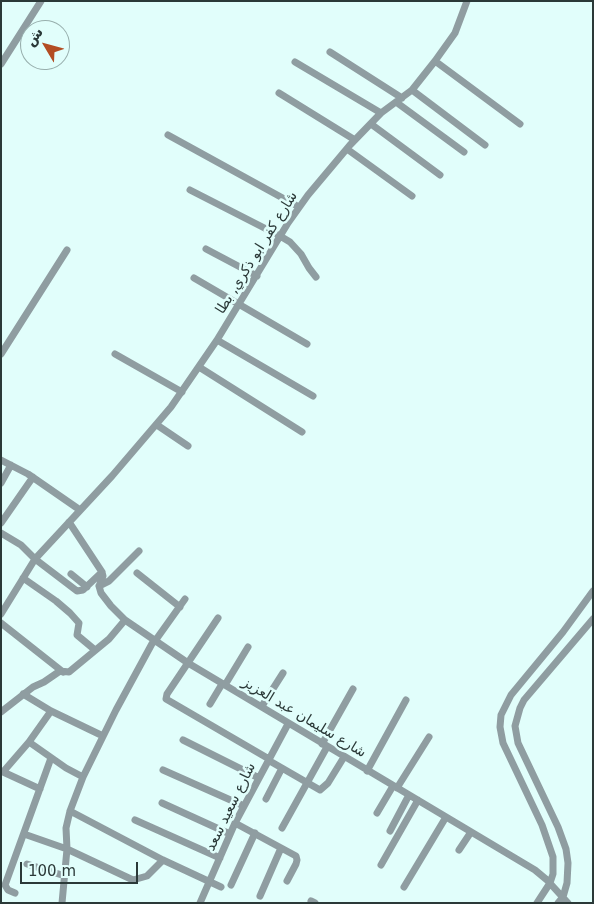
<!DOCTYPE html>
<meta charset="utf-8">
<style>
body{margin:0}
#map{position:relative;width:594px;height:904px;overflow:hidden;background:#e1fefb;font-family:"DejaVu Sans","Noto Sans Arabic",sans-serif}
canvas{display:block}
.frame{position:absolute;inset:0;border:2px solid #2b3938;pointer-events:none}
.north{position:absolute;left:20px;top:20px;width:50px;height:50px;box-sizing:border-box;background:#e1fefb;border:1px solid #98afad;border-radius:50%;rotate:307deg;font-size:14px;font-weight:700;line-height:20px;text-align:center;color:#2b3938}
.north::after{content:'';display:block;margin:auto;width:18px;height:22px;background:#b34d23;clip-path:polygon(50% 0,100% 100%,50% 72%,0 100%)}
.scale{position:absolute;left:20px;top:862px;width:118px;height:22px;box-sizing:border-box;border:2px solid #2b3938;border-top:0;padding-left:6px;font-size:15px;line-height:18px;white-space:nowrap;color:#2b3938;-webkit-text-stroke:4px #e1fefb;paint-order:stroke}
</style>
<div id="map">
<canvas width="594" height="904"></canvas>
<div class="frame"></div>
<div class="north">ش</div>
<div class="scale">100 m</div>
</div>
<script>
const ctx = document.querySelector('canvas').getContext('2d');
ctx.lineJoin = 'round';
const shape = rows => new Path2D(rows.map(r => 'M' + r).join(''));
function stroke(path, color, width, dash) { ctx.strokeStyle = color; ctx.lineWidth = width; ctx.lineCap = dash ? 'butt' : 'round'; ctx.setLineDash(dash || []); ctx.stroke(path); }
function drawText(font, color, halo, rows, align = 'center') {
  ctx.font = font + ' "DejaVu Sans","Noto Sans Arabic",sans-serif'; ctx.lineWidth = 5; ctx.setLineDash([]); ctx.textBaseline = 'middle'; ctx.strokeStyle = halo; ctx.fillStyle = color; for (const [text, x, y, turn = 0] of rows) {
    ctx.save(); ctx.translate(x, y); ctx.rotate((+turn || 0) * Math.PI / 180); ctx.textAlign = isNaN(turn) ? turn : align; if (halo) ctx.strokeText(text, 0, 0); ctx.fillText(text, 0, 0); ctx.restore();
  }
}
const street = shape([
 [330,52,402,98],
 [435,61,520,124],
 [295,62,381,113],
 [1,64,41,1],
 [412,90,485,145],
 [279,93,355,140],
 [396,102,464,152],
 [371,124,440,175],
 [168,135,299,207],
 [347,149,412,196],
 [190,190,280,236,290,242,301,254,309,268,316,277],
 [206,249,257,276],
 [194,278,307,344],
 [217,340,313,396],
 [1,354,67,250],
 [115,354,182,392],
 [199,367,302,432],
 [157,425,188,446],
 [1,460,28,474,80,510],
 [1,483,11,465],
 [69,522,102,572,103,576,99,586,101,593,111,606,125,620,188,663,535,870,547,880,568,903],
 [1,523,33,477],
 [1,533,21,545,35,559,77,591,83,590,102,572],
 [137,573,180,607],
 [71,574,87,587],
 [23,578,56,601,70,613,79,623,77,635,95,650],
 [99,586,109,581,139,551],
 [1,614,35,559,112,476,171,407,217,340,288,223,308,195,350,145,381,113,412,90,435,61,455,33,467,1],
 [218,618,167,694,166,699,269,759],
 [1,623,63,672],
 [155,641,185,599],
 [225,685,248,647],
 [23,694,51,711,103,736],
 [210,704,222,684],
 [262,706,283,673],
 [1,712,33,687,44,682,60,671,69,672,109,639,125,620],
 [183,740,259,778],
 [29,742,66,768,83,777],
 [322,744,353,689],
 [268,760,320,790,328,783,344,757],
 [163,770,244,806],
 [1,771,40,789],
 [367,771,406,700],
 [3,772,29,742,51,711],
 [397,788,429,737],
 [266,799,282,768],
 [162,803,230,834],
 [70,811,163,860,221,887],
 [377,813,393,786],
 [135,820,220,858],
 [235,823,296,856,297,860,296,864,287,881],
 [282,828,327,747],
 [390,831,409,795],
 [24,834,67,849,133,880,147,876,163,860],
 [459,850,471,832],
 [27,864,65,876],
 [381,865,418,800],
 [231,885,255,833],
 [404,887,446,817],
 [15,893,8,890,5,885,51,758],
 [260,896,281,848],
 [311,901,315,903],
 [62,903,67,849,66,828,70,811,83,777,116,710,154,640],
 [200,903,235,823,288,724],
 [537,903,550,883,553,874,553,857,542,825,503,743,500,727,501,715,511,695,563,632,593,591],
 [558,903,563,897,567,883,568,863,566,849,558,827,518,743,515,726,520,708,524,700,593,619]
]);
const streetNames = [
 ["شارع كفر ابو ذكري, بطا",257,253,-58],
 ["شارع سليمان عبد العزيز",304,718,31],
 ["شارع سعيد سعد",231,807,-64]
];
stroke(street, '#8f9da1', 7);
drawText('14px', '#2b3938', '#e1fefb', streetNames);
</script>
